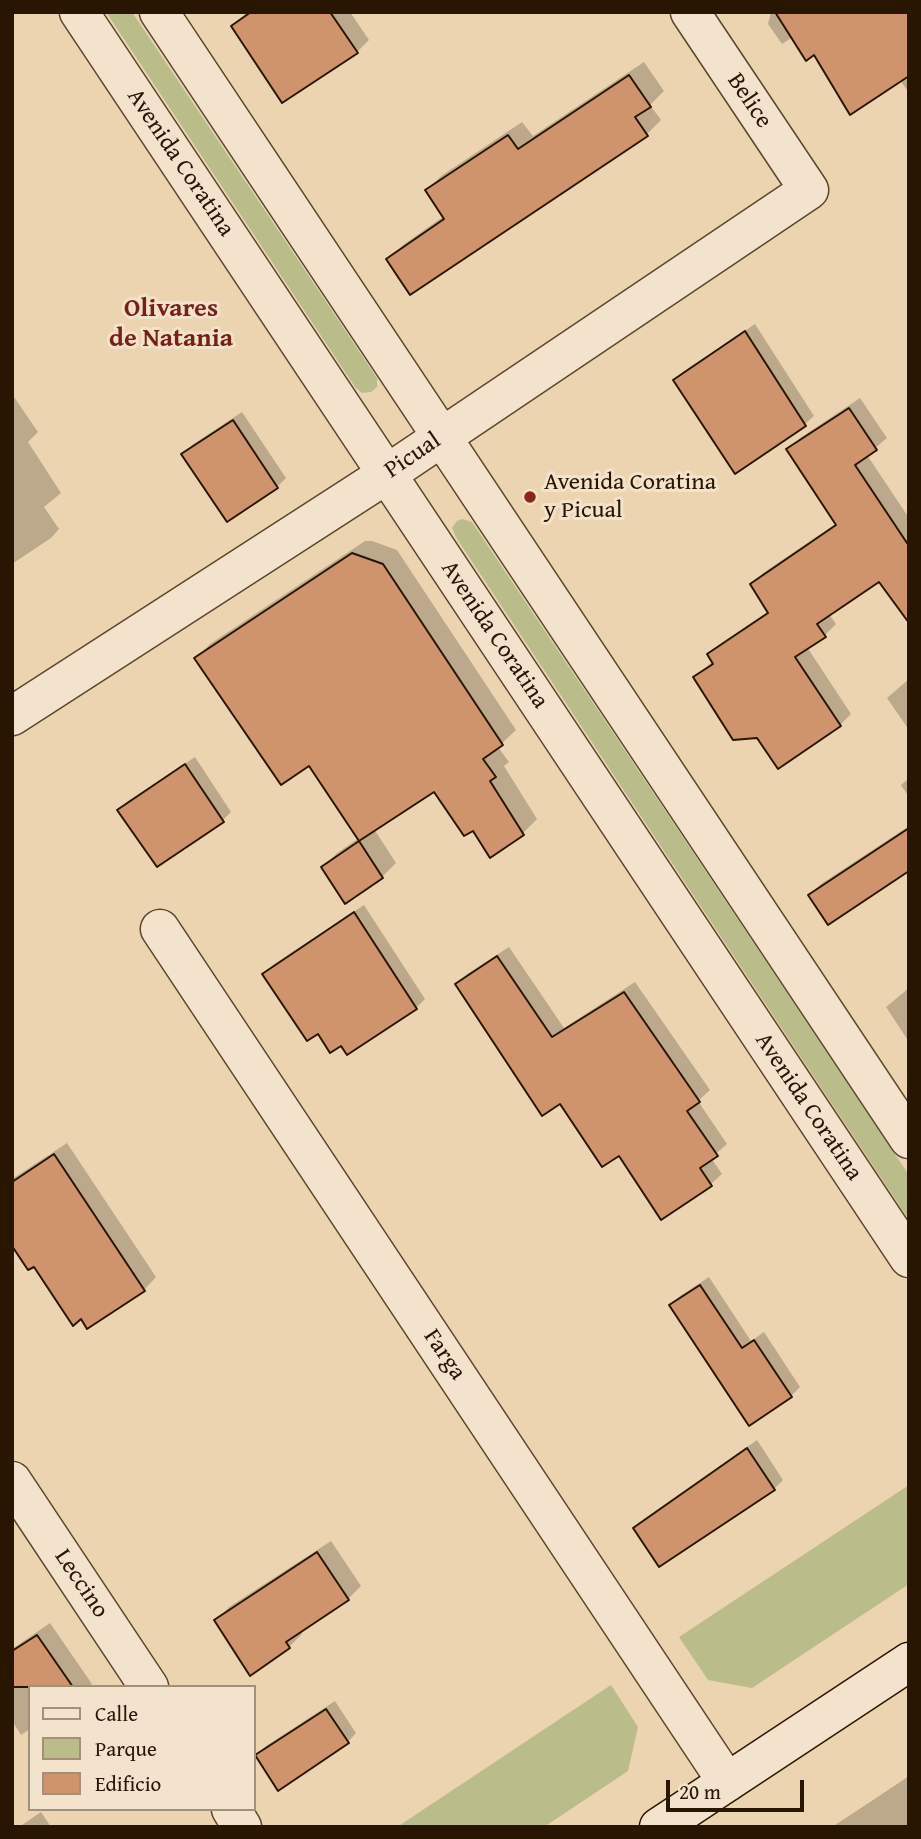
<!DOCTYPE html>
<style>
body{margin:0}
#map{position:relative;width:921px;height:1839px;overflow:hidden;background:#ecd4b0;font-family:"Gentium Book Plus",serif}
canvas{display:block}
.frame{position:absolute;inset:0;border:14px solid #291600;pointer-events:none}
.legend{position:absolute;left:28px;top:1685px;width:228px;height:126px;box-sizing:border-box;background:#f3e3cc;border:2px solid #a2917a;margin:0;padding:9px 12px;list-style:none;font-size:21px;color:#291600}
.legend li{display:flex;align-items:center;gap:14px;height:35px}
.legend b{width:35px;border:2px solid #a2917a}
.scale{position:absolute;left:666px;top:1780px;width:138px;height:32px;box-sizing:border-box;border:4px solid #291600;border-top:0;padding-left:9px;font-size:21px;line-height:24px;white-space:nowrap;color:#291600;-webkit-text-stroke:5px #f3e3cc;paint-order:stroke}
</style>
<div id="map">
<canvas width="921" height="1839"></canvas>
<div class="frame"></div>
<ul class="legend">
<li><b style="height:9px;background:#f3e3cc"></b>Calle</li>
<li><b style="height:19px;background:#babc8a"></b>Parque</li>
<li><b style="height:19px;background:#cf946b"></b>Edificio</li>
</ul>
<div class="scale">20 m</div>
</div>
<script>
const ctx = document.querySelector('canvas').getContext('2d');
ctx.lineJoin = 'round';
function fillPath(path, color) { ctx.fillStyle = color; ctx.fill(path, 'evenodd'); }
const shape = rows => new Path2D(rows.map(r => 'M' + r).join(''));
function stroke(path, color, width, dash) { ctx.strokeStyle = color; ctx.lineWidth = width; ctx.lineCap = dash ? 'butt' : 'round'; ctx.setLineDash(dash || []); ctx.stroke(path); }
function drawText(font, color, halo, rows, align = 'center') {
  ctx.font = font + ' "Gentium Book Plus",serif'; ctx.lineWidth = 6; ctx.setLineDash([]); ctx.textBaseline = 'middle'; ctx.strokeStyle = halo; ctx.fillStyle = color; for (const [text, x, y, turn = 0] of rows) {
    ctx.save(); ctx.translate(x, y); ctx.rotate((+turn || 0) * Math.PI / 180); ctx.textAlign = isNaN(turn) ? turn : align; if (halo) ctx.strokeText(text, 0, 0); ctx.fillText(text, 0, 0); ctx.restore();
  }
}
const green = shape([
 [106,12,132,12,377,378,377,387,371,392,362,393,355,387],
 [462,519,472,522,476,528,909,1175,909,1220,457,539,452,528,457,521],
 [909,1485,909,1584,752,1688,708,1680,679,1637],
 [611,1685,638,1727,628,1771,544,1827,397,1827]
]);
const shadow = shape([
 [247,12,350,12,369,40,357,52,233,26],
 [771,12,909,12,909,93,900,80,815,53,793,37,782,44,768,24],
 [644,62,664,91,650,105,661,120,647,134,411,292,389,259,403,245,444,216,427,191,441,176,522,122,533,136],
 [755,324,814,416,805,424,675,380,684,371],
 [12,394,38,432,28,442,61,493,44,507,59,529,51,538,12,564],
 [860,398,887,438,867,455,909,518,909,579,880,580,829,614,836,624,825,635,807,647,851,714,840,725,758,736,695,677,713,661,709,655,720,644,769,611,752,584,763,573,837,523,789,450,800,438],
 [242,412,286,478,277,487,184,454,192,445],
 [365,541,372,541,397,550,516,730,498,747,509,762,504,766,537,819,523,833,490,855,473,828,434,790,374,829,396,863,382,877,346,901,323,867,337,853,359,838,309,763,196,658,210,644],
 [909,679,909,730,887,698],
 [195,757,231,812,222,821,119,810,128,801],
 [909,778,909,797,901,785],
 [909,826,909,869,810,895,821,884],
 [364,905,425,999,416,1008,342,1043,318,1032,264,974,273,965],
 [509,947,564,1028,635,982,710,1090,698,1101,727,1144,711,1158,722,1174,711,1184,662,1217,619,1154,560,1102,457,985,467,974],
 [909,988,909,1042,886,1007],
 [67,1143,156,1277,144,1290,34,1264,12,1243,12,1179],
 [709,1277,751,1341,764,1332,800,1387,791,1396,671,1305,680,1296],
 [757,1440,783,1480,774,1489,635,1528,644,1519],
 [331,1541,361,1586,348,1599,300,1631,302,1634,289,1647,216,1620,229,1607],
 [50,1623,92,1684,89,1687,30,1687,30,1729,21,1735,12,1721,12,1649],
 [335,1701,356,1733,348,1742,257,1755,266,1746],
 [909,1776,909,1827,832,1827,870,1802],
 [41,1812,51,1827,19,1827]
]);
const building = shape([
 [251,12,330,12,358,53,282,103,231,26,251,12],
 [775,12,909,12,909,76,850,115,814,55,806,61,775,12],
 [629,75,651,107,635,117,648,136,410,295,386,259,444,219,425,190,508,135,518,149,629,75],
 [745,331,806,426,735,474,673,380,745,331],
 [849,408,877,450,855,465,909,546,909,623,879,582,817,624,826,637,795,657,841,726,778,769,757,738,733,740,693,677,713,664,707,654,768,613,750,584,836,525,786,449,849,408],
 [233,420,278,488,227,522,181,454,233,420],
 [352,553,383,564,503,745,483,759,496,777,490,781,524,835,490,858,473,831,464,836,434,792,359,841,383,878,345,904,321,867,359,841,309,766,281,785,194,658,352,553],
 [185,764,224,822,157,867,117,810,185,764],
 [909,828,909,871,828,925,808,895,909,828],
 [354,912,417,1009,347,1055,341,1046,330,1053,318,1034,307,1041,262,974,354,912],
 [497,956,552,1037,624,992,700,1102,687,1111,718,1156,700,1168,712,1186,661,1220,619,1156,602,1167,560,1104,542,1116,455,984,497,956],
 [54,1154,145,1291,87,1329,81,1319,73,1326,34,1267,28,1270,12,1246,12,1182,54,1154],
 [700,1285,742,1348,754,1340,792,1397,749,1426,669,1305,700,1285],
 [747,1448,775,1490,659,1567,633,1528,747,1448],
 [317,1552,349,1600,286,1642,290,1648,250,1676,214,1620,317,1552],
 [37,1635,73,1687,12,1687,12,1651,37,1635],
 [326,1709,349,1743,278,1791,255,1755,326,1709]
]);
const street = shape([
 [79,12,909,1258],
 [159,12,909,1139],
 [12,716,387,474,809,190,690,12],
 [160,929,727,1782],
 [12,1481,149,1687],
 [231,1809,242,1827]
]);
const secondary = shape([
 [659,1827,909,1662]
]);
const markers = [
 [530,497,7,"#8f2418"]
];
const streetNames = [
 ["Belice",749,101,56],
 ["Avenida Coratina",180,163,56],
 ["Picual",413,456,-34],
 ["Avenida Coratina",494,635,56],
 ["Avenida Coratina",808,1107,56],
 ["Farga",444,1355,56],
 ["Leccino",81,1584,56]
];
const poiNames = [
 ["Avenida Coratina",544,483],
 ["y Picual",544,511]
];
const neighbourhoodNames = [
 ["Olivares",171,309],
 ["de Natania",171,339]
];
fillPath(green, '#babc8a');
fillPath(shadow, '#0003');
fillPath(building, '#cf946b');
stroke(building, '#291600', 2);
stroke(street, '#5a462c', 41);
stroke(secondary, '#291600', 41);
stroke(street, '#f3e3cc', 38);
stroke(secondary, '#f3e3cc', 38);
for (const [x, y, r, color] of markers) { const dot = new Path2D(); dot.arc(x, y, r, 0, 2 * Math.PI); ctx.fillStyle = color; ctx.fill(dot); stroke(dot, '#f3e3cc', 2.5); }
drawText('24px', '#291600', '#f3e3cc', streetNames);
drawText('24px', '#291600', '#f3e3cc', poiNames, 'left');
drawText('bold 26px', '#7a1f14', '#f3e3cc', neighbourhoodNames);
</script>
